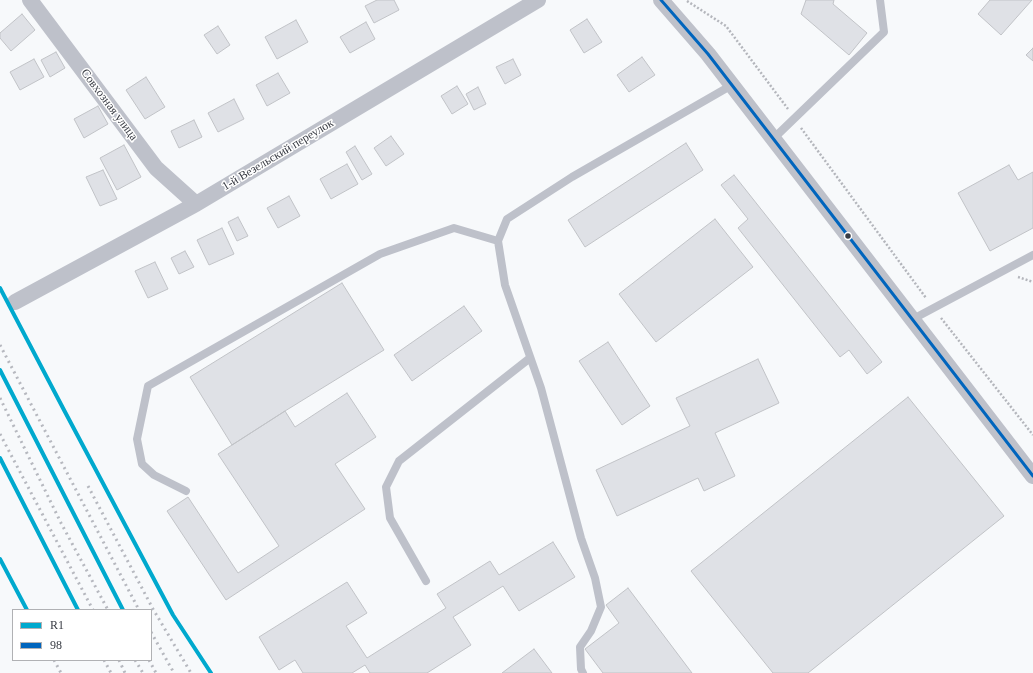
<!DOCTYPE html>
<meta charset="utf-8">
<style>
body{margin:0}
#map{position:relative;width:1033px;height:673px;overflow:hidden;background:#f7f9fb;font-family:Georgia,serif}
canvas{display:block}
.legend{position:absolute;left:12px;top:609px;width:140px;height:52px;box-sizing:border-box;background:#fff;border:1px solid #b0b1b4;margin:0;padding:5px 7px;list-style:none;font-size:12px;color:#393c44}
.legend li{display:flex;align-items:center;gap:8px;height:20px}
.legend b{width:20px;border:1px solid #b0b1b4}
</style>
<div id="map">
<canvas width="1033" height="673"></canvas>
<ul class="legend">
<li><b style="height:5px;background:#00a9ce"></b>R1</li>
<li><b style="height:5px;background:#0065bd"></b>98</li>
</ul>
</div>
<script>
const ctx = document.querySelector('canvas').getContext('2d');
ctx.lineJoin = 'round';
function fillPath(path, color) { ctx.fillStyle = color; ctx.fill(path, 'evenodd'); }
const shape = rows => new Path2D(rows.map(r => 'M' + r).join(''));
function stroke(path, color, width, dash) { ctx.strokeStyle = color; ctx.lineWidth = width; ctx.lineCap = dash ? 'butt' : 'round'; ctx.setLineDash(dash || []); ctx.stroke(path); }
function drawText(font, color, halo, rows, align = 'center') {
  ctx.font = font + ' Georgia,serif'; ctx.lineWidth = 3; ctx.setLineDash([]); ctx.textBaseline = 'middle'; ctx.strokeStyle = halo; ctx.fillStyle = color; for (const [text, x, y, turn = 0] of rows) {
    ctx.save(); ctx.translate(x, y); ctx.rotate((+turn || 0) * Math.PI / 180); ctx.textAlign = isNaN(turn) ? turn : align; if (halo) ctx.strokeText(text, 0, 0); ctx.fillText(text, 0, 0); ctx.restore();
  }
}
const building = shape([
 [377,0,394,0,399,10,374,23,365,6,377,0],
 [806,0,834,0,833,4,867,33,849,55,801,14,806,0],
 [990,0,1032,0,1001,35,978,14,990,0],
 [22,14,35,30,11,51,0,38,0,33,22,14],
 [587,19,602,42,584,53,570,30,587,19],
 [296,20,308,42,277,59,265,37,296,20],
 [366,22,375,39,350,53,340,37,366,22],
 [218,26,230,45,217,54,204,35,218,26],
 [1033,48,1033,61,1026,55,1033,48],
 [56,52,65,68,50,77,41,60,56,52],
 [642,57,655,75,629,92,617,75,642,57],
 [34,59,44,77,20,90,10,72,34,59],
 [513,59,521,75,505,84,496,67,513,59],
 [278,73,290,93,267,106,256,85,278,73],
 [146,77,165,107,145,119,126,90,146,77],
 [457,86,468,104,452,114,441,96,457,86],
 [478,87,486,104,474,110,466,94,478,87],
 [234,99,244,119,218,132,208,113,234,99],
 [98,106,108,124,84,138,74,119,98,106],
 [194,120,202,137,179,148,171,131,194,120],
 [391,136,404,154,386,166,374,148,391,136],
 [686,143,703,170,585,247,568,220,686,143],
 [124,145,141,177,117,190,100,158,124,145],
 [355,146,372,174,362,180,346,152,355,146],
 [347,164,358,184,331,199,320,179,347,164],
 [1009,165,1018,180,1033,172,1033,228,990,251,958,193,1009,165],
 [103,170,117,199,100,206,86,177,103,170],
 [734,175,882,362,867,374,849,350,840,357,738,228,748,219,721,185,734,175],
 [289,196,300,216,278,228,267,208,289,196],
 [238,217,248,236,237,241,228,222,238,217],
 [715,219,753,267,656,342,619,294,715,219],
 [222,228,234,254,209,265,197,240,222,228],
 [185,251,194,267,179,274,171,258,185,251],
 [155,262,168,289,148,298,135,271,155,262],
 [342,283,384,350,285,411,232,445,190,377,342,283],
 [464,306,482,331,412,381,394,355,464,306],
 [608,342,650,406,622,425,579,361,608,342],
 [758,359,779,403,715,433,735,476,704,491,698,478,617,516,596,470,690,426,676,398,758,359],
 [347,393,376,437,335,464,365,509,226,600,167,511,188,497,238,573,279,546,218,454,285,411,295,427,347,393],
 [908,397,1004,516,808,673,773,673,691,571,908,397],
 [553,542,575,577,519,611,503,586,453,617,471,645,427,673,370,673,365,665,352,673,303,673,295,660,279,670,259,637,347,582,367,613,346,626,367,658,446,608,437,594,490,561,499,575,553,542],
 [628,588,692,673,603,673,585,649,619,623,606,605,628,588],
 [534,649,552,673,502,673,534,649]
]);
const path = shape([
 [687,1,726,26,788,109],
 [801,128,926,298],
 [1018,277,1033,282],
 [941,318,1033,435]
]);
const service = shape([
 [773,139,884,32,880,0],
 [913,319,1033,255],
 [186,491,154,475,142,464,137,439,148,386,380,254,454,228,498,241],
 [426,581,390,518,386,487,399,461,530,358],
 [583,673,581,669,580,647,591,631,601,607,595,578,581,538,541,388,505,285,498,241,507,219,572,177,732,85]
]);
const minor = shape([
 [30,0,156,168,196,204],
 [661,0,708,54,1033,476],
 [15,302,196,204,538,0]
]);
const rail = shape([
 [0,288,64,410,173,615,211,673],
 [0,345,139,610],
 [0,370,123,610],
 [0,398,61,523,108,610],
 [0,434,93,610],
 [0,458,78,610],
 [88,486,153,609,191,673],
 [0,559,27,610],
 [151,632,174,673],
 [54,660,61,673],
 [104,660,111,673],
 [119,660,125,673],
 [135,660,143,673],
 [149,660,156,673]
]);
const bus1 = shape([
 [661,0,708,54,1033,476]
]);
const rail1 = shape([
 [0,288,64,410,173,615,211,673],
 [0,370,123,610],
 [0,458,78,610],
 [0,559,27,610]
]);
const markers = [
 [848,236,3.5,"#393c44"]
];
const streetNames = [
 ["Совхозная улица",109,105,53],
 ["1-й Везельский переулок",278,155,-31]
];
fillPath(building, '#dfe1e6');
stroke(building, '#c1c3c7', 1);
stroke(path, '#b4b6bc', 2.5, [2, 2]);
stroke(service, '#bec1ca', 8);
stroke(minor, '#bec1ca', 16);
stroke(rail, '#b6b8bf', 3, [2, 4]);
stroke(bus1, '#0065bd', 3);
stroke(rail1, '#00a9ce', 4);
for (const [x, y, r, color] of markers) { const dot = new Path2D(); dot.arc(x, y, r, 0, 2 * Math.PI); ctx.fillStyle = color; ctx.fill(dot); stroke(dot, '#fff', 1.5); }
drawText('12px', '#393c44', '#fff', streetNames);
</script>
